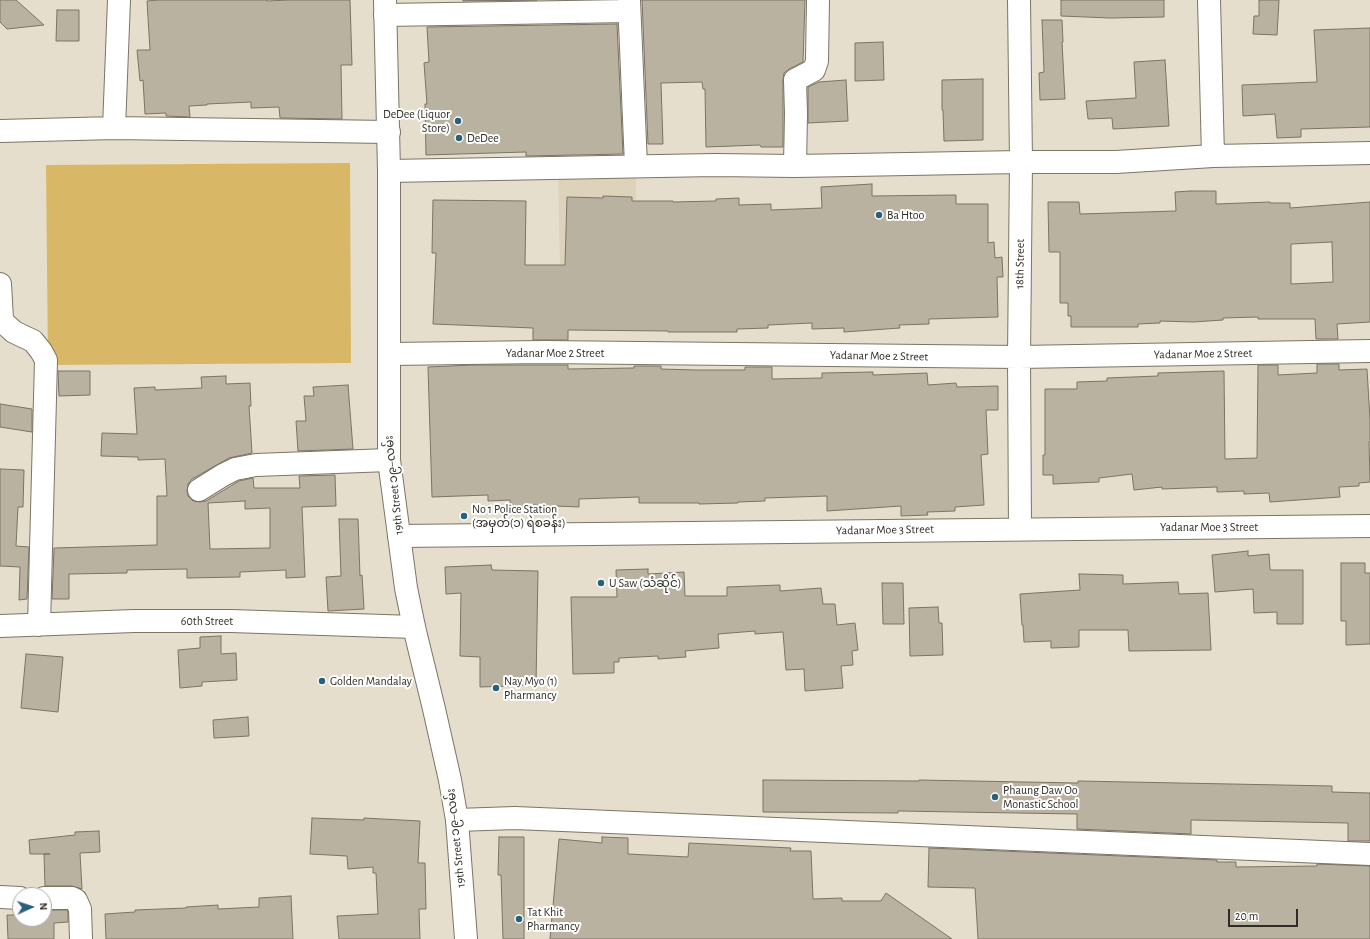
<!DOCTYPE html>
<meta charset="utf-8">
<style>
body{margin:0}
#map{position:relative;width:1370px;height:939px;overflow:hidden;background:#e5decc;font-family:"Alegreya Sans",sans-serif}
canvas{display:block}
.north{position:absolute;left:12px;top:887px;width:40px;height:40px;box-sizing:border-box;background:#fff;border:1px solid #acaba8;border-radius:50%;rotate:87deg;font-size:11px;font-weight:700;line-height:16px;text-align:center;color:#2f2c25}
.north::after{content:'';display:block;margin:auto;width:14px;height:18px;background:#29617b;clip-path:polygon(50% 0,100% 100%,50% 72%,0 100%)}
.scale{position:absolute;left:1228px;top:909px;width:70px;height:18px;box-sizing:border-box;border:2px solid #2f2c25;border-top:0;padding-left:5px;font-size:12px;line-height:14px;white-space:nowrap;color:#2f2c25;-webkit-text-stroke:3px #fff;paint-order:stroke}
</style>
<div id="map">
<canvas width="1370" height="939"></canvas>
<div class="north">N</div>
<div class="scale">20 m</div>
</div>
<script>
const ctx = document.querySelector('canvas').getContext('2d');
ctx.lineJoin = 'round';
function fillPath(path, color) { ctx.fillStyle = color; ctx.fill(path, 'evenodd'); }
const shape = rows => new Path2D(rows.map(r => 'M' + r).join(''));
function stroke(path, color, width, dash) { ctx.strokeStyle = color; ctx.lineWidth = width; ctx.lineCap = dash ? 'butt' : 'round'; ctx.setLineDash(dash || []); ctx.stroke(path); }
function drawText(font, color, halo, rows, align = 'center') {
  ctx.font = font + ' "Alegreya Sans","Noto Sans Myanmar",sans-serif'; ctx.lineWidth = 4; ctx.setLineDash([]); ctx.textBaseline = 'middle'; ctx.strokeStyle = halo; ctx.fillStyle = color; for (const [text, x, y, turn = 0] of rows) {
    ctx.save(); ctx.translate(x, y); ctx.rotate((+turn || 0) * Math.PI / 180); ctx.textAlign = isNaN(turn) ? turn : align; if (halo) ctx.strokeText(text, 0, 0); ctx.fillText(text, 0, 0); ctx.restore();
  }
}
const built = shape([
 [558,176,636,176,635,265,560,264]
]);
const green = shape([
 [350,163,351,363,48,365,46,165]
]);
const building = shape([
 [0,0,16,0,44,25,7,29,0,22,0,0],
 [158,0,267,0,267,1,289,0,350,0,352,65,341,65,342,119,280,118,279,107,251,108,251,102,207,104,207,105,189,106,190,117,166,116,166,113,145,114,143,80,140,81,137,50,150,50,147,1,158,0],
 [463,0,537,0,463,1,463,0],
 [642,0,805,0,803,62,789,69,784,73,783,80,783,147,761,147,760,145,706,147,705,89,703,89,702,82,661,83,663,144,648,144,642,0],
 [1061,0,1164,0,1164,17,1110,18,1061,16,1061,0],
 [1259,0,1279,0,1277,35,1253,34,1254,16,1259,16,1259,0],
 [57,10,79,10,79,41,56,41,57,10],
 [1042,20,1062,20,1063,42,1062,42,1065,99,1040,100,1039,73,1044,72,1042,20],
 [617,24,623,154,526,156,526,152,426,155,425,104,427,104,424,63,429,62,427,27,617,24],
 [1370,28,1370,127,1301,129,1301,137,1277,138,1275,114,1243,116,1242,85,1317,82,1314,30,1370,28],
 [883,42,884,80,855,81,855,43,883,42],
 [1165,60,1169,126,1113,129,1112,118,1088,119,1086,101,1136,98,1134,62,1165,60],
 [983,79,983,140,944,141,943,110,942,110,942,80,983,79],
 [846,80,848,121,808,123,808,87,819,82,846,80],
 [872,184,872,196,956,195,956,204,988,204,988,243,994,242,995,258,1002,257,1003,277,997,277,998,317,929,319,929,324,899,325,900,328,844,332,844,328,812,329,812,323,768,325,768,328,737,329,737,332,668,332,668,331,568,330,568,340,533,340,533,328,433,324,436,253,432,253,433,200,526,201,525,265,565,265,567,197,603,198,603,196,632,197,632,201,673,201,673,202,716,201,716,199,739,198,739,205,771,204,771,210,822,208,821,187,872,184],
 [1190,191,1216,191,1216,204,1270,202,1270,203,1290,203,1290,208,1370,202,1370,322,1337,324,1338,339,1316,339,1315,319,1258,319,1258,317,1223,318,1223,320,1193,322,1160,321,1160,323,1138,324,1138,327,1071,327,1071,316,1068,316,1068,303,1060,303,1060,252,1049,252,1048,202,1079,202,1080,214,1176,211,1175,192,1190,191],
 [1332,242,1333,282,1291,284,1291,244,1332,242],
 [1317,364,1339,364,1339,370,1367,369,1370,420,1370,442,1369,442,1370,482,1359,483,1359,486,1339,487,1340,497,1270,502,1269,493,1244,494,1244,491,1217,492,1217,487,1162,489,1162,487,1134,490,1132,474,1099,478,1099,482,1053,484,1053,475,1043,475,1043,455,1045,455,1045,389,1077,389,1077,382,1107,381,1107,378,1158,376,1158,373,1224,371,1225,459,1257,458,1258,365,1278,365,1278,375,1317,373,1317,364],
 [473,365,568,365,568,369,634,368,634,366,661,366,661,369,696,370,745,370,745,367,772,367,772,379,822,378,822,373,873,372,873,375,927,373,928,385,956,383,957,387,998,386,998,410,986,410,988,454,981,455,984,505,955,507,955,511,927,512,928,515,901,516,901,506,827,511,827,496,765,498,765,501,738,502,738,503,699,504,699,503,639,503,639,497,579,499,579,507,533,505,533,507,511,508,510,500,488,501,488,495,432,497,428,367,473,365],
 [58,371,90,371,90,395,59,396,58,371],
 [226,376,226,384,250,383,251,406,249,406,252,453,229,458,192,479,188,484,187,491,188,496,193,501,200,502,206,501,239,481,253,478,254,488,300,488,299,476,335,475,336,506,302,507,305,577,286,578,286,570,240,572,240,577,187,578,187,569,127,570,127,573,69,574,69,599,52,599,54,548,157,545,157,496,167,496,165,459,138,460,138,457,101,456,102,433,137,434,134,388,155,387,155,390,202,388,201,377,226,376],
 [245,501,245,509,270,508,270,548,210,549,208,503,245,501],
 [348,385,353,449,298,451,296,421,306,421,304,396,314,396,313,387,348,385],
 [0,404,32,409,32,432,0,427,0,404],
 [0,469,24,470,23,507,18,507,16,546,29,547,27,599,19,600,20,567,0,566,0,469],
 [339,519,358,519,360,576,362,575,364,609,328,611,326,577,341,576,339,519],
 [1248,551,1248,556,1269,554,1270,569,1271,570,1303,570,1303,624,1277,624,1277,612,1254,613,1253,589,1215,592,1212,555,1248,551],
 [1341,563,1365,563,1365,573,1370,573,1370,644,1346,645,1346,621,1341,621,1341,563],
 [491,565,492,570,538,571,536,685,480,687,480,657,460,656,461,593,446,594,445,567,491,565],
 [648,569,648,574,684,572,685,596,727,596,727,587,780,585,780,591,821,588,823,604,835,604,837,625,855,623,858,650,852,651,853,665,841,666,843,688,805,691,804,669,786,670,783,632,755,634,755,631,718,634,719,648,685,651,686,657,658,659,658,656,619,658,619,662,614,662,614,673,573,674,571,597,617,597,616,570,648,569],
 [1079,574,1123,575,1123,584,1178,582,1179,594,1208,593,1211,650,1129,651,1128,630,1079,630,1079,647,1051,648,1051,641,1024,642,1023,625,1022,625,1020,594,1080,590,1079,574],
 [882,583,903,583,904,624,883,624,882,583],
 [938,607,939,623,942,623,943,655,910,656,909,608,938,607],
 [221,636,221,654,236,653,237,680,202,682,202,686,180,688,178,650,200,648,200,637,221,636],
 [26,654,63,657,58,712,21,708,26,654],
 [248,717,249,736,214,738,213,720,248,717],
 [763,780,919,781,919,780,1078,783,1078,781,1332,786,1332,792,1370,793,1370,841,1348,841,1348,823,1191,820,1191,834,1077,829,1077,814,898,811,898,813,763,812,763,780],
 [312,818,364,820,364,818,420,821,418,863,425,863,426,909,419,909,420,939,339,939,337,916,378,914,376,873,373,873,373,867,348,869,347,856,310,854,312,818],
 [99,831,100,852,80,853,82,889,72,886,45,886,44,854,50,854,30,854,29,840,75,835,75,832,99,831],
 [499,837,524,837,524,939,503,939,501,875,498,875,499,837],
 [602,837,628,838,628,854,688,857,689,843,791,848,790,851,811,851,813,899,842,898,842,901,881,901,886,893,952,939,550,939,559,839,602,843,602,837],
 [929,848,1217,860,1217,862,1236,862,1236,867,1317,866,1317,864,1370,866,1370,939,978,939,975,888,928,887,929,848],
 [291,896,293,939,106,939,105,914,135,912,135,910,186,908,186,907,218,905,218,909,259,907,259,898,291,896],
 [46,910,67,910,68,912,68,922,54,923,54,939,8,939,7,915,20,915,20,919,44,919,44,914,46,913,46,910]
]);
const street = shape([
 [629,0,636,166],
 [1019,0,1021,162,1019,357,1020,529],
 [1209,0,1213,156],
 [385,15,629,11],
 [114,128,119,0],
 [0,131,114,128,389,132],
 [795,166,796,114,795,80,814,70,817,61,818,0],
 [389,171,714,165,795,166,1021,162,1116,162,1213,156,1370,153],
 [0,284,2,319,4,323,14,332,33,341,41,351,46,360,39,625],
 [389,354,544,352,1019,357,1370,351],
 [199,490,223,475,235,469,256,465,389,460],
 [399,536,1370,526],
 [0,626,134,621,231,621,414,627],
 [457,820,515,818,1370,854],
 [0,897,20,898],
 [44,898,72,898,76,900,80,909,81,939]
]);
const secondary = shape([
 [385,0,389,171,389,460,406,588,414,627,434,709,450,780,457,820,466,939]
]);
const markers = [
 [458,121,4,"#29617b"],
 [459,138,4,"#29617b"],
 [879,215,4,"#29617b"],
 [464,516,4,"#29617b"],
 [601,583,4,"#29617b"],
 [322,681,4,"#29617b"],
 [496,688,4,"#29617b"],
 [995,797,4,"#29617b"],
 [519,919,4,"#29617b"]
];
const poiNames = [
 ["DeDee (Liquor",450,114,"right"],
 ["Store)",450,128,"right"],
 ["DeDee",467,138],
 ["Ba Htoo",887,215],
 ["No 1 Police Station",472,509],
 ["(အမှတ်(၁) ရဲစခန်း)",472,523],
 ["U Saw (သံဆိုင်)",609,583],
 ["Golden Mandalay",330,681],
 ["Nay Myo (1)",504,681],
 ["Pharmancy",504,695],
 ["Phaung Daw Oo",1003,790],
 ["Monastic School",1003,804],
 ["Tat Khit",527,912],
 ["Pharmancy",527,926]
];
const streetNames = [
 ["18th Street",1020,264,-89],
 ["Yadanar Moe 2 Street",555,353],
 ["Yadanar Moe 2 Street",1203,354,-1],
 ["Yadanar Moe 2 Street",879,356,1],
 ["19th Street ၁၉−လမ်း",394,485,-96],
 ["Yadanar Moe 3 Street",1209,527],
 ["Yadanar Moe 3 Street",885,530,-1],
 ["60th Street",207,621],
 ["19th Street ၁၉−လမ်း",456,838,-96]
];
fillPath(built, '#ddd3bb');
fillPath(green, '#d8b866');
fillPath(building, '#b9b2a1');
stroke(building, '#7a7464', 1);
stroke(street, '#7b7565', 24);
stroke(secondary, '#7b7565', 24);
stroke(street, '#fff', 22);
stroke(secondary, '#fff', 22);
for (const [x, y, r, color] of markers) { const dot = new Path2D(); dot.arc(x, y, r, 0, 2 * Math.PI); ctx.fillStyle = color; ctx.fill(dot); stroke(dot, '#fff', 1.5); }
drawText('12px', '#2f2c25', '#fff', poiNames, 'left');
drawText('12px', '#2f2c25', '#fff', streetNames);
</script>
